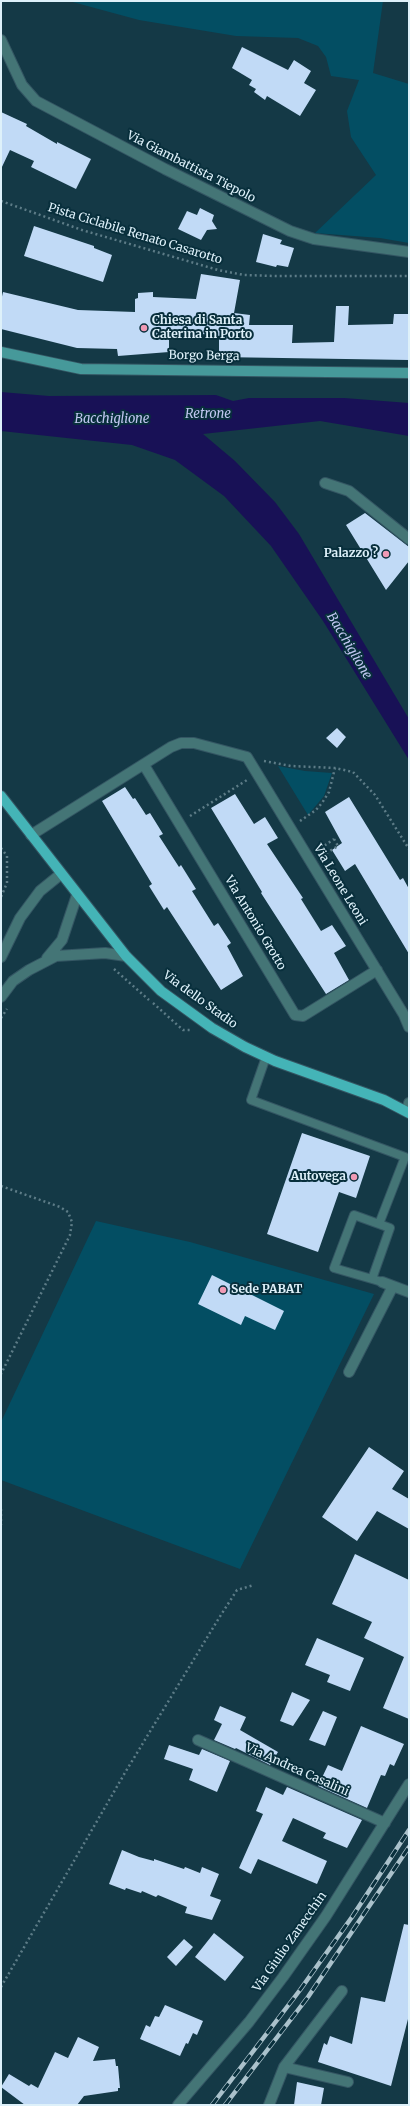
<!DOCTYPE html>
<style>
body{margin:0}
#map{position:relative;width:410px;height:2106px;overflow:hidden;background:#143946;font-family:Merriweather,serif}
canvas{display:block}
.frame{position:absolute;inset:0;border:2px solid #def1fa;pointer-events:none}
</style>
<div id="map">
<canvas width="410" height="2106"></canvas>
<div class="frame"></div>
</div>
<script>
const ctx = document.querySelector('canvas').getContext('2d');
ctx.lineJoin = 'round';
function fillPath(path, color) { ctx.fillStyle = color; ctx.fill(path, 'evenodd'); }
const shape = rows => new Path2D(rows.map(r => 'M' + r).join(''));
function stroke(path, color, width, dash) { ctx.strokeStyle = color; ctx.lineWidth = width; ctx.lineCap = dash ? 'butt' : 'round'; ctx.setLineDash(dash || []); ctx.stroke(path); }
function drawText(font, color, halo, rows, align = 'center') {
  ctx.font = font + ' Merriweather,serif'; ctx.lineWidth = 4; ctx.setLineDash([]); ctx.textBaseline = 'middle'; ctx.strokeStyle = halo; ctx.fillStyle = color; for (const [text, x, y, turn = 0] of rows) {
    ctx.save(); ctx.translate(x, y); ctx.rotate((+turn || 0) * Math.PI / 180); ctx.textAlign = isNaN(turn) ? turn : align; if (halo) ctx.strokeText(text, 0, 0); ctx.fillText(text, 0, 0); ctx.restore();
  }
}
const green = shape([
 [69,1,383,1,373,73,409,84,409,243,380,238,315,233,376,175,351,137,347,111,359,80,331,76,326,57,318,46,298,38,236,36,139,20],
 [278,766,305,771,332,773,324,796,308,815],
 [96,1221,190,1242,374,1294,240,1569,1,1480,1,1422]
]);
const water = shape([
 [1,392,49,396,216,395,233,401,249,398,344,398,409,403,409,436,320,421,203,434,235,461,275,502,299,534,409,719,409,760,323,621,271,546,224,496,175,460,132,445,1,431]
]);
const building = shape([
 [242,47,288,70,294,60,311,71,304,83,316,90,300,116,267,96,265,100,254,92,256,89,249,85,252,80,232,68],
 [1,112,27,124,26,126,57,144,57,142,91,159,76,189,31,167,34,161,10,150,1,169],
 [200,208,214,215,212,221,217,229,207,230,201,240,178,229,187,211,197,215],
 [34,226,94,246,94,248,112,255,103,282,24,256],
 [263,234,282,240,280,244,294,248,288,267,277,265,276,267,256,262],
 [201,274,240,280,234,313,250,315,249,325,293,325,292,343,334,342,336,306,349,306,348,325,393,324,394,314,409,314,409,360,219,357,219,336,169,330,169,352,118,356,117,349,77,348,1,329,1,301,3,292,78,310,135,312,135,299,138,298,138,293,153,292,153,297,196,299],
 [365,513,409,547,409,561,386,590,346,525],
 [337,728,346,737,337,748,326,738],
 [125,787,133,799,135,798,146,815,150,813,163,834,159,836,179,867,181,865,196,889,192,891,214,926,218,923,231,943,227,946,243,976,221,990,167,907,164,910,149,886,152,884,102,801],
 [235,794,254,824,265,817,278,838,267,844,303,898,301,899,321,931,332,925,346,946,334,953,349,980,326,994,261,893,262,892,211,808],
 [349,797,400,880,403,878,409,889,409,954,355,864,345,871,332,850,342,843,325,812],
 [302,1133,370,1156,356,1198,339,1192,318,1252,267,1234],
 [212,1275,284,1311,275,1330,245,1316,241,1325,198,1304],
 [369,1447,404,1471,392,1489,409,1499,409,1529,377,1511,357,1541,322,1517],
 [355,1554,409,1580,409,1719,383,1708,404,1657,364,1638,372,1622,332,1604],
 [317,1638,364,1658,350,1691,327,1682,330,1675,305,1665],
 [292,1692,310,1700,293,1726,280,1721],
 [220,1706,246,1717,240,1730,278,1752,270,1765,236,1748,235,1749,214,1740,222,1724,214,1720],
 [323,1711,337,1717,325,1746,309,1740],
 [361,1726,404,1744,394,1766,390,1764,385,1776,381,1775,367,1808,318,1786,328,1765,342,1771],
 [169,1745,199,1755,202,1749,230,1761,217,1792,189,1780,193,1769,164,1759],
 [266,1787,283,1795,287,1787,362,1820,347,1848,323,1838,326,1833,293,1818,282,1841,327,1861,317,1884,258,1859,251,1874,239,1868,263,1814,256,1811],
 [122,1850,139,1857,154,1861,154,1859,184,1869,185,1867,200,1873,202,1867,219,1874,210,1896,221,1900,212,1920,185,1913,187,1907,158,1895,156,1897,142,1891,141,1893,126,1888,125,1890,109,1884],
 [404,1924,409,1925,409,2015,391,2086,318,2062,324,2043,327,2045,330,2036,352,2044,361,1997,385,2002],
 [214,1933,244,1957,225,1981,195,1957],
 [184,1939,193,1947,176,1966,167,1957],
 [165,2005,203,2021,197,2035,193,2033,188,2044,186,2043,180,2056,140,2039,146,2025,150,2027,155,2016,159,2017],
 [78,2037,99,2047,93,2061,115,2059,116,2066,118,2066,120,2088,118,2088,118,2091,84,2096,77,2105,25,2105,1,2087,9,2074,29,2086,31,2084,38,2088,55,2052,68,2058],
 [297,2082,324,2088,321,2105,294,2105]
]);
const path = shape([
 [1,201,82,230,218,270,244,275,275,276,409,276],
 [264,761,291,766,335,768,353,772,375,795,409,849],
 [190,816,247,780],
 [300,821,316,810,322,803,329,792,335,768],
 [334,839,338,846,325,854,321,848,334,839],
 [1,848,7,856,7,883,1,897],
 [114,969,149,1000],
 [153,1003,183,1030,191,1030],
 [1,1018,7,1009],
 [1,1186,60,1207,68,1212,72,1222,70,1235,1,1374],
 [1,1509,1,1525],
 [1,1987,126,1771,219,1618,237,1590,254,1585]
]);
const service = shape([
 [266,1057,251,1100,405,1157,379,1224],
 [372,1279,390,1228,354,1215,334,1268,372,1279,382,1282]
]);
const pedestrian = shape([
 [325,483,349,491,409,539]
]);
const minor = shape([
 [1,40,22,85,36,101,165,169,290,231,314,239,409,252],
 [144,765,295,1015,303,1016,377,970],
 [31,835,171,747,181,743,194,743,247,757,404,1015,409,1027],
 [407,1111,409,1103],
 [382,1282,409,1292],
 [349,1372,393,1286],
 [198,1740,385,1823],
 [284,2067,348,2082],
 [178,2105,249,2022,283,1977,326,1916,409,1784],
 [269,2105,284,2067,342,1991]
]);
const tertiary = shape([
 [1,957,20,918,40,891,61,874],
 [47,958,62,940,77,895],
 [1,997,13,981,29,970,56,956,105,953,126,956]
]);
const secondary = shape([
 [1,352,81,369,409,373]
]);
const primary = shape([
 [1,796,126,956,161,991,212,1028,245,1047,275,1061,384,1100,409,1113]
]);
const rail = shape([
 [212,2105,300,1990,352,1917,409,1830],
 [225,2105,308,1997,409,1847]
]);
const markers = [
 [144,328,4,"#f09ab5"],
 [386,554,4,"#f09ab5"],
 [354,1177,4,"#f09ab5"],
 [223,1290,4,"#f09ab5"]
];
const streetNames = [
 ["Via Giambattista Tiepolo",191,167,27],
 ["Pista Ciclabile Renato Casarotto",135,234,17],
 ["Borgo Berga",204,356,1],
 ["Via Leone Leoni",340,885,59],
 ["Via Antonio Grotto",255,923,59],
 ["Via dello Stadio",200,1000,36],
 ["Via Andrea Casalini",297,1770,24],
 ["Via Giulio Zanecchin",290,1942,-55]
];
const poiNames = [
 ["Chiesa di Santa",152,321],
 ["Caterina in Porto",152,335],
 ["Palazzo ?",378,554,"right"],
 ["Autovega",346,1177,"right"],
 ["Sede PABAT",231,1290]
];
const waterNames = [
 ["Retrone",208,414],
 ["Bacchiglione",112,419],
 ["Bacchiglione",349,646,59]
];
fillPath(green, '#034e63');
fillPath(water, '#181156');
fillPath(building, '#c1daf6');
stroke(service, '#345663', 10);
stroke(pedestrian, '#345663', 12);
stroke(minor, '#345663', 12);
stroke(tertiary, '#345663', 12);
stroke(secondary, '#345663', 12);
stroke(primary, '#345663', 12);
stroke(path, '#5d7c87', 2.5, [2, 3]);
stroke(service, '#447576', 8);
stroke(pedestrian, '#447576', 10);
stroke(minor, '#447576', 10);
stroke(tertiary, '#447576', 10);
stroke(secondary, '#46999a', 10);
stroke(primary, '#44b4b7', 10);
stroke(rail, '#aac1cb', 4.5);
stroke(rail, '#082f3c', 3, [9]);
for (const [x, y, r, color] of markers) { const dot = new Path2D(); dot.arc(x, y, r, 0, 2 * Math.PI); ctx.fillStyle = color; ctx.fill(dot); stroke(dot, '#082f3c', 1.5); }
drawText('12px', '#def1fa', '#082f3c', streetNames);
drawText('bold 12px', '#def1fa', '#082f3c', poiNames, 'left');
drawText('italic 13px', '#c0c6f0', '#082f3c', waterNames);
</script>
